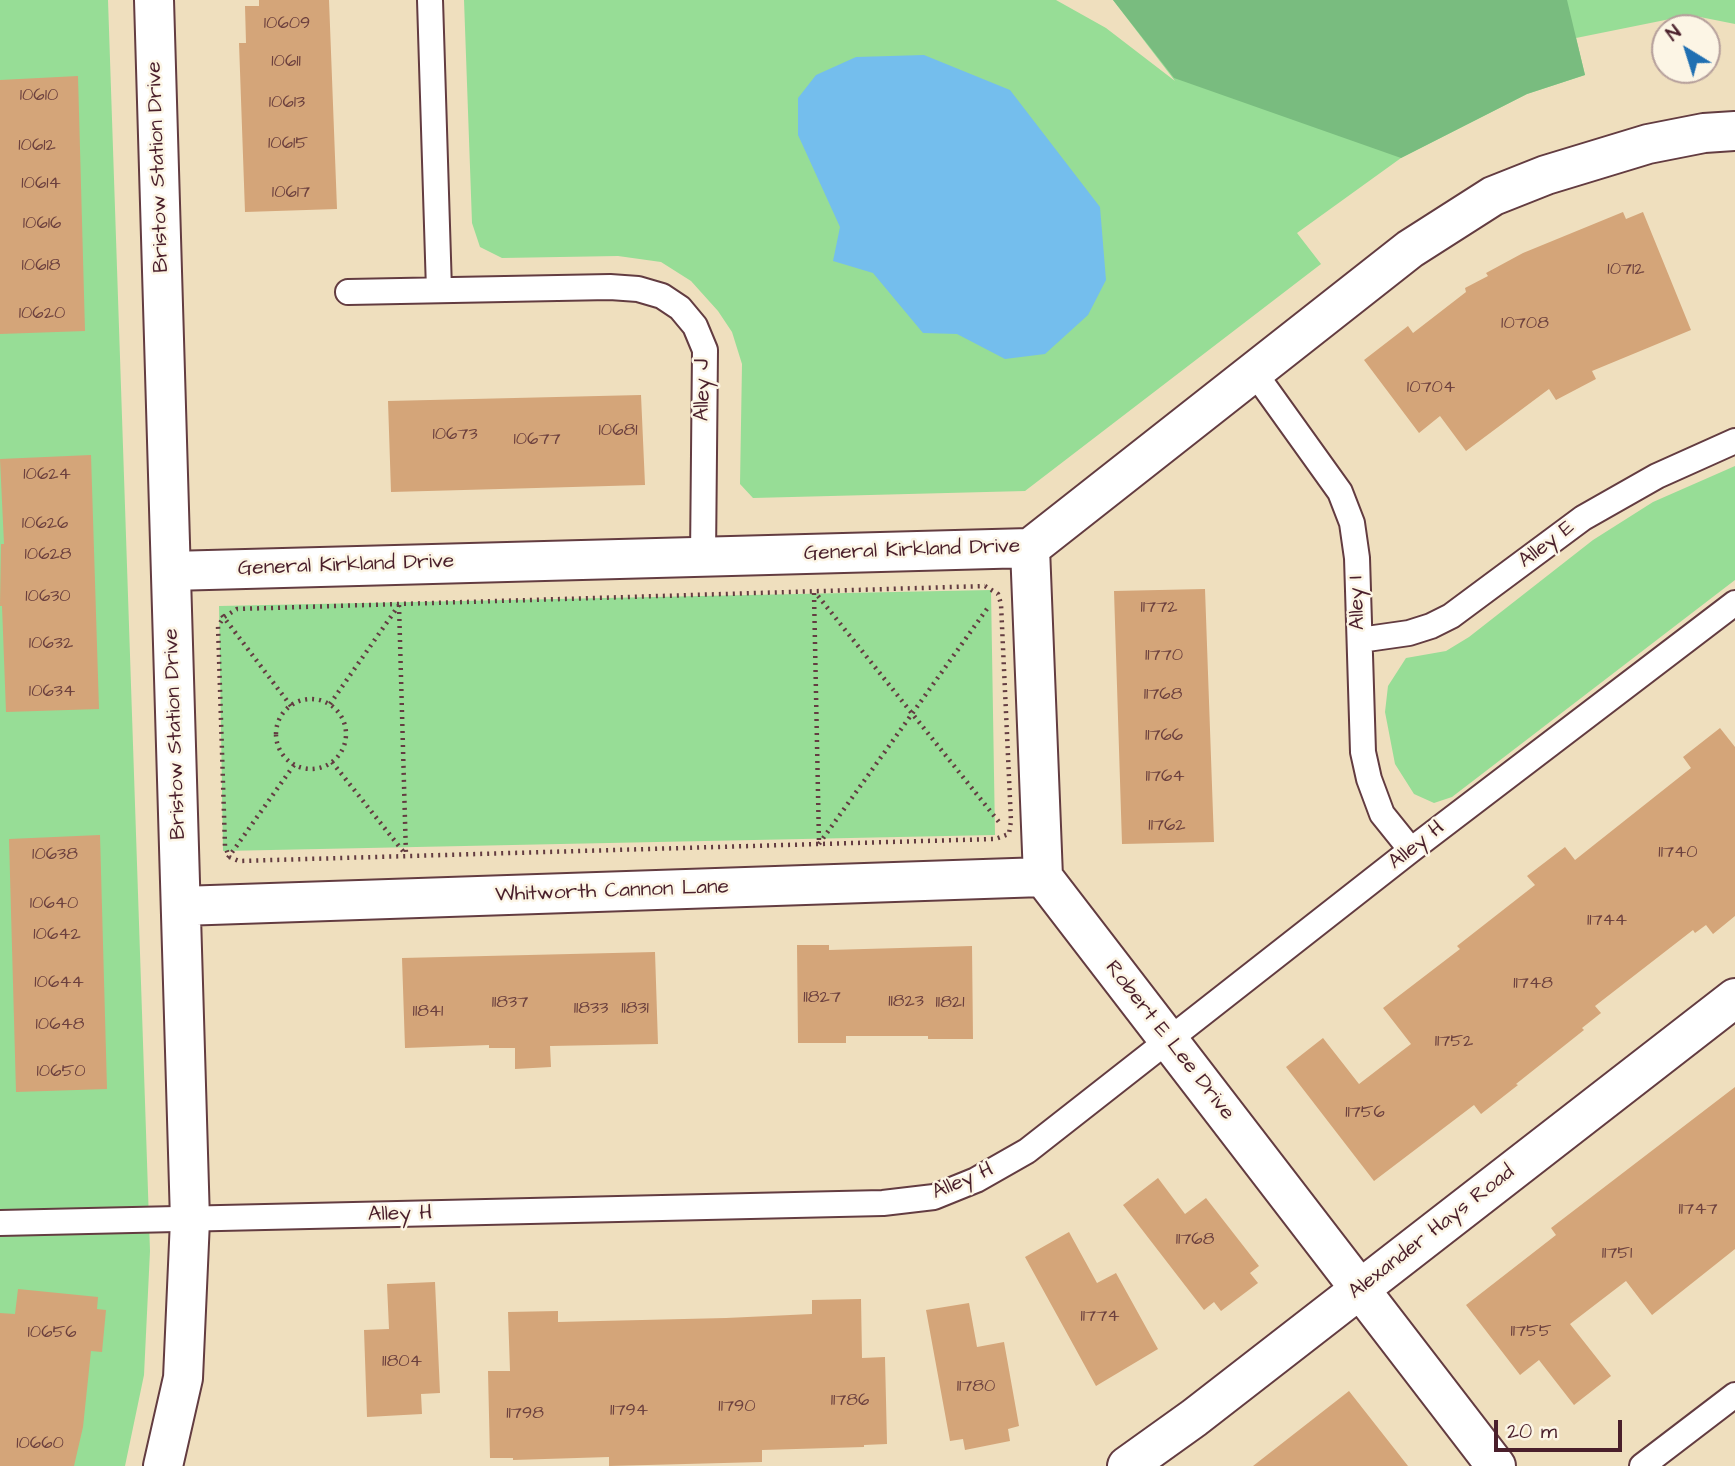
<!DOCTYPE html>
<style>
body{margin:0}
#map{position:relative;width:1735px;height:1466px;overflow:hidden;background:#efdfbe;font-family:"Architects Daughter",sans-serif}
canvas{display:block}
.north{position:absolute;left:1651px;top:14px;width:70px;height:70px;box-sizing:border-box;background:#fcf5e5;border:2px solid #b59f9b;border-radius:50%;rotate:322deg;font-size:19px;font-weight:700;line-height:28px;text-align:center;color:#4a1f2b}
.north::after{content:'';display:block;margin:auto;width:24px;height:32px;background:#1f6fb2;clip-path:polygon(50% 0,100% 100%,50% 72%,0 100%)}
.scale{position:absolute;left:1494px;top:1420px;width:128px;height:32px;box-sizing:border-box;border:4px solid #4a1f2b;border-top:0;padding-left:9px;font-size:21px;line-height:24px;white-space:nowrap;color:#4a1f2b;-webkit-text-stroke:5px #fcf5e5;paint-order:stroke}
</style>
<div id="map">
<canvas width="1735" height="1466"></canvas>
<div class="north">N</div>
<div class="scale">20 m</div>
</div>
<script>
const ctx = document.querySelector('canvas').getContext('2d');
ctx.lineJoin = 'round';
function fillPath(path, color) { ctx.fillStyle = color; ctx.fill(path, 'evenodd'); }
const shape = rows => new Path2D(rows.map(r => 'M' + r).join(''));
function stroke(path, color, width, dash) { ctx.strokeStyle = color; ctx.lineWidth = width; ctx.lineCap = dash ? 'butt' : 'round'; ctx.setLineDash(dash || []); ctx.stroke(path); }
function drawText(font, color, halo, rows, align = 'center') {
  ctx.font = font + ' "Architects Daughter",sans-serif'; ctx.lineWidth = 5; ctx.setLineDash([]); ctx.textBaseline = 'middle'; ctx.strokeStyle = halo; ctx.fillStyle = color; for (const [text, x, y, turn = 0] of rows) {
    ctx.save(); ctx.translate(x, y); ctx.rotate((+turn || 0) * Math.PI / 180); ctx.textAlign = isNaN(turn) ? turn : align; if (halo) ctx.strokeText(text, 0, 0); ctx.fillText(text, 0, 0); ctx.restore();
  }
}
const green = shape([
 [0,0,108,0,150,1251,144,1375,125,1466,0,1466],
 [464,0,1056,0,1106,28,1175,81,1113,0,1735,0,1735,24,1690,15,1576,38,1585,75,1527,94,1401,158,1297,233,1321,264,1025,491,753,498,740,484,742,364,732,332,718,311,691,281,661,262,618,256,502,258,480,247,472,223],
 [1735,466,1735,580,1452,797,1434,803,1414,794,1395,764,1385,712,1388,686,1406,658,1446,651,1469,637,1593,540,1653,502],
 [991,590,995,835,223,851,219,606]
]);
const forest = shape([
 [1113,0,1567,0,1585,75,1527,94,1401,158,1174,78]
]);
const water = shape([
 [924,55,1010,90,1100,207,1106,280,1088,315,1045,354,1005,359,957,334,923,333,873,273,833,261,840,227,798,135,798,98,816,75,856,57]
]);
const building = shape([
 [259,0,329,0,337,209,245,212,239,43,246,43,245,6,259,6],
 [78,76,85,331,0,334,0,80],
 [1623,212,1626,219,1643,212,1691,330,1592,371,1596,379,1556,400,1549,389,1466,451,1440,416,1419,433,1364,360,1408,326,1413,333,1466,292,1465,288,1488,276,1486,273,1523,253],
 [641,395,645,485,391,492,388,401],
 [91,455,99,709,6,712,2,606,0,606,1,544,4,544,0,459],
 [1205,589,1214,842,1122,844,1114,591],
 [1720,728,1735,747,1735,916,1713,934,1706,925,1695,933,1693,930,1595,1006,1601,1013,1582,1028,1584,1030,1516,1084,1518,1085,1481,1114,1474,1105,1374,1181,1286,1067,1323,1038,1359,1084,1411,1044,1383,1008,1460,949,1457,946,1535,885,1527,876,1565,847,1575,860,1691,768,1683,757],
 [100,835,107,1089,16,1092,9,839],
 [797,945,829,945,829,950,972,946,973,1039,928,1039,928,1036,846,1036,846,1043,798,1043],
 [655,952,658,1044,550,1046,551,1067,515,1069,515,1048,489,1048,489,1045,405,1048,402,958],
 [1735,1087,1735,1249,1652,1315,1626,1281,1570,1324,1611,1376,1574,1405,1539,1360,1520,1375,1466,1305,1556,1235,1551,1228],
 [1158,1178,1185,1214,1206,1198,1259,1266,1250,1273,1258,1283,1221,1311,1214,1302,1204,1310,1123,1205],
 [1069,1232,1097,1283,1116,1273,1158,1349,1096,1386,1025,1257],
 [435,1282,440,1393,421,1394,422,1414,367,1417,364,1330,389,1329,387,1284],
 [18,1289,98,1297,97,1309,106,1310,102,1352,91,1351,83,1427,74,1466,0,1466,0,1313,15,1314],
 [861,1299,862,1358,885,1357,887,1444,864,1445,864,1447,762,1450,762,1462,609,1466,609,1457,513,1460,513,1458,490,1458,488,1371,510,1371,508,1312,558,1311,558,1322,726,1318,812,1314,812,1300],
 [969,1303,977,1347,1004,1342,1019,1426,1008,1429,1010,1441,965,1450,963,1439,950,1441,926,1310],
 [1349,1391,1408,1466,1253,1466]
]);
const path = shape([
 [985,586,998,594,1001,604,1011,821,1009,834,995,839,819,844,239,861,229,857,225,846,218,626,224,617,237,609,985,586],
 [814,593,819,843],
 [818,596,999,822],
 [399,605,406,856],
 [222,615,291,706],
 '276 734a35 35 0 1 1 70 0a35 35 0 1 1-70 0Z',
 [330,704,399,605],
 [332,762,406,855],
 [819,844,989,606],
 [228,858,294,765]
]);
const lane = shape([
 [430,0,439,290],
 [348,292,610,287,638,289,662,296,680,308,695,326,705,350,703,557],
 [1254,372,1340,492,1352,523,1357,558,1363,752,1369,779,1382,814,1411,850],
 [1360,640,1409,633,1431,626,1451,616,1583,518,1657,476,1735,441],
 [0,1223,883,1203,934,1197,976,1180,1027,1151,1411,850,1735,603],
 [1642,1466,1735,1395]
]);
const street = shape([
 [154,0,190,1220,183,1378,163,1466],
 [1030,548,1043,877,1496,1466],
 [171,571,1030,548,1410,249,1493,196,1546,175,1648,144,1704,133,1735,131],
 [181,906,1043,877],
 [1127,1466,1194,1418,1735,998]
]);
const numberNames = [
 ["10609",287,24],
 ["10611",286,62],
 ["10610",39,96],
 ["10613",287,103],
 ["10615",288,144],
 ["10612",37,146],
 ["10614",41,184],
 ["10617",291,193],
 ["10616",42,224],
 ["10618",41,266],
 ["10712",1626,270],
 ["10620",42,314],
 ["10708",1525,324],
 ["10704",1431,388],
 ["10681",618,431],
 ["10673",455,435],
 ["10677",537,440],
 ["10624",47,475],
 ["10626",45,524],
 ["10628",48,555],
 ["10630",48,597],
 ["11772",1159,608],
 ["10632",51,644],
 ["11770",1164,656],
 ["10634",52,692],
 ["11768",1163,695],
 ["11766",1164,736],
 ["11764",1165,777],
 ["11762",1167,826],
 ["11740",1678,853],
 ["10638",55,855],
 ["10640",54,904],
 ["11744",1607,921],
 ["10642",57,935],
 ["10644",59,983],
 ["11748",1533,984],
 ["11827",822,998],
 ["11823",906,1002],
 ["11837",510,1003],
 ["11821",950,1003],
 ["11833",591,1009],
 ["11831",635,1009],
 ["11841",428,1012],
 ["10648",60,1025],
 ["11752",1454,1042],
 ["10650",61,1072],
 ["11756",1365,1113],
 ["11747",1698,1210],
 ["11768",1195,1240],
 ["11751",1617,1254],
 ["11774",1100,1317],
 ["11755",1531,1332],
 ["10656",52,1333],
 ["11804",402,1362],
 ["11780",976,1387],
 ["11786",850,1401],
 ["11790",737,1407],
 ["11794",629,1411],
 ["11798",525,1414],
 ["10660",40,1444]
];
const streetNames = [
 ["Bristow Station Drive",159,167,-92],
 ["Alley J",704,390,-90],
 ["Alley E",1547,545,-37],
 ["General Kirkland Drive",912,551,-2],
 ["General Kirkland Drive",346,566,-2],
 ["Alley I",1358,603,-92],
 ["Bristow Station Drive",176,734,-92],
 ["Alley H",1417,846,-38],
 ["Whitworth Cannon Lane",612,892,-2],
 ["Robert E Lee Drive",1169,1041,52],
 ["Alley H",963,1182,-23],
 ["Alley H",400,1215,-1],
 ["Alexander Hays Road",1432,1233,-38]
];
fillPath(green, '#97dd96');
fillPath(forest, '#79bc7f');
fillPath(water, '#74beed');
fillPath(building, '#d4a579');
stroke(lane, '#633c41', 28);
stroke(street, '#633c41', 42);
stroke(path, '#633c41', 4.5, [2, 5]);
stroke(lane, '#fff', 24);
stroke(street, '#fff', 38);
drawText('18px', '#6c403e', null, numberNames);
drawText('21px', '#4a1f2b', '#fcf5e5', streetNames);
</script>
